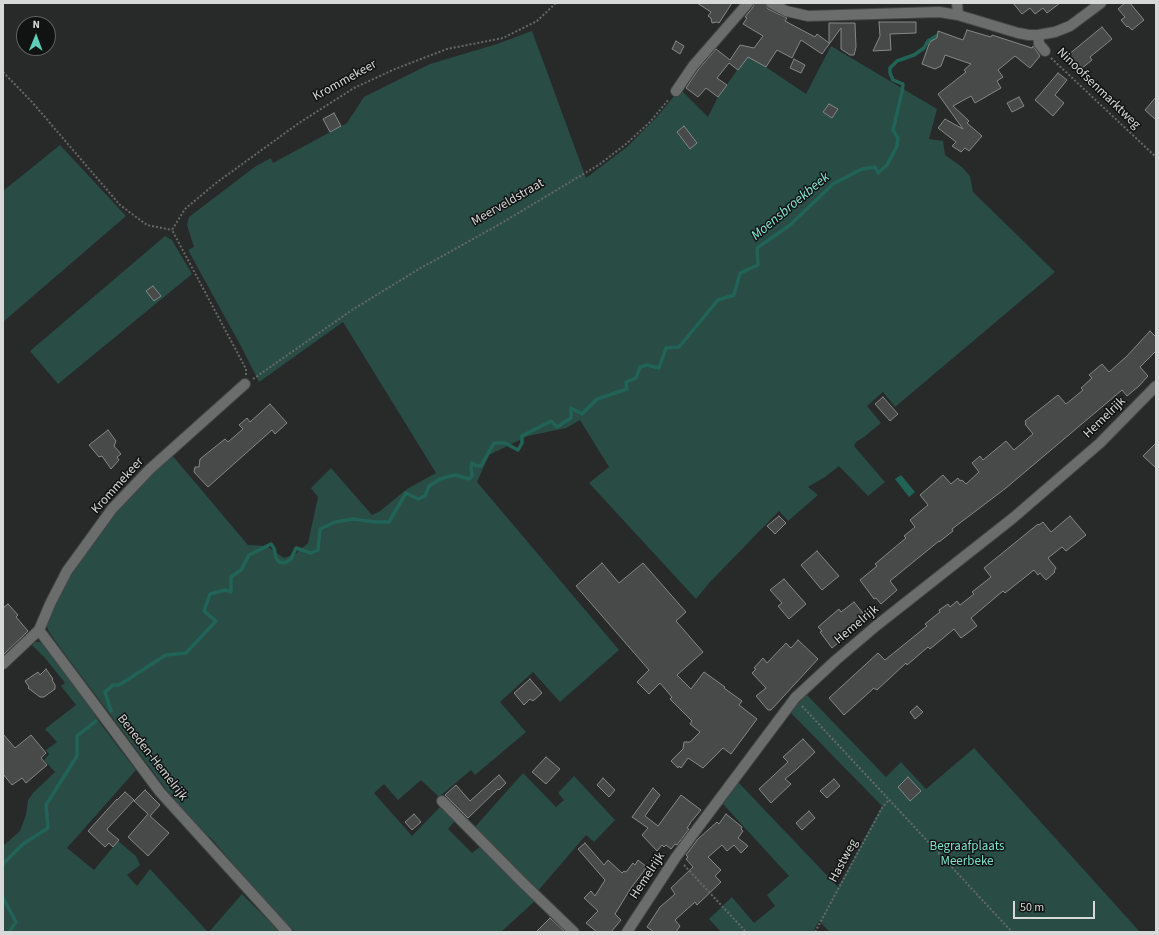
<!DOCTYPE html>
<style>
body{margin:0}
#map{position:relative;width:1159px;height:935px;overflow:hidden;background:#272a29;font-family:"Source Sans 3",sans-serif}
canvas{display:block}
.frame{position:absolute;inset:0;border:4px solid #d7d8d8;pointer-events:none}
.north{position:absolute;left:16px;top:16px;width:40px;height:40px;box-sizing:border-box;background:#111212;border:1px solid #606161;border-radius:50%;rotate:1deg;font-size:11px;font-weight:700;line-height:16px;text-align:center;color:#d7d8d8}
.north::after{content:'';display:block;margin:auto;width:14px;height:18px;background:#5dceb9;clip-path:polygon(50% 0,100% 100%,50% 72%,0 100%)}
.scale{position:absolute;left:1013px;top:901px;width:82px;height:18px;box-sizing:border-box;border:2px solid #d7d8d8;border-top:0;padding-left:5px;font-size:12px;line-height:14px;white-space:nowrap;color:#d7d8d8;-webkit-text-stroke:3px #111212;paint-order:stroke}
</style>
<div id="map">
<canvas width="1159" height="935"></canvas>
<div class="frame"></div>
<div class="north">N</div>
<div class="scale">50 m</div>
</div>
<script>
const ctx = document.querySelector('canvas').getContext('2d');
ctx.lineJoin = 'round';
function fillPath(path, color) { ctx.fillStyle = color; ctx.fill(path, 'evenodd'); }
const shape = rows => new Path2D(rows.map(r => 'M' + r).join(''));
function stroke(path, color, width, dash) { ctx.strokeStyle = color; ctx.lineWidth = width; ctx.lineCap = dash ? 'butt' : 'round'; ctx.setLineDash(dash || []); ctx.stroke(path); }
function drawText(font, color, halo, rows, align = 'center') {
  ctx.font = font + ' "Source Sans 3",sans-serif'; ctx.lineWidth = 3; ctx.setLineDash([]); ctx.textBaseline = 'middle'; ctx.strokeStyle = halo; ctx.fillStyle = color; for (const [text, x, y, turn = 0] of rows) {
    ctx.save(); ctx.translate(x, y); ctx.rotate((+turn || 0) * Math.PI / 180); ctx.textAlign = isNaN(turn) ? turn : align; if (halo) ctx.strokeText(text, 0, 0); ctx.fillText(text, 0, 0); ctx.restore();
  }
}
const green = shape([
 [532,31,586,178,627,147,656,118,680,89,708,117,718,97,748,55,806,94,831,46,937,109,929,139,943,141,945,155,962,167,970,176,973,192,1055,272,895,407,883,392,867,406,881,423,864,437,856,442,854,446,885,482,868,496,839,466,825,477,808,487,818,495,788,521,779,511,710,582,696,599,589,483,609,467,580,420,566,428,528,436,489,455,477,482,619,650,560,702,533,672,500,702,526,732,475,775,471,770,439,797,421,780,398,800,384,784,374,793,412,836,441,806,454,822,448,829,472,853,481,846,535,901,501,932,295,932,269,907,212,839,203,832,168,792,61,649,49,632,46,625,66,581,102,531,128,497,171,454,248,545,267,546,284,558,295,554,308,543,318,497,311,488,331,468,372,515,380,511,407,489,436,473,343,322,259,382,242,348,188,250,194,247,187,225,189,217,256,166,271,158,273,163,347,123,364,97,430,64,497,44],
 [60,145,126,216,3,322,3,191],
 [165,236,172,240,192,274,58,384,30,351],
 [35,642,40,642,46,645,73,680,100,723,136,770,67,848,94,870,118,841,136,856,140,865,127,875,137,886,150,869,208,932,3,932,3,846,20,831,26,815,28,800,33,793,55,772,44,760,49,754,46,750,57,742,45,729,76,705,61,686,65,683,45,658,32,645],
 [807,695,886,777,901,762,926,789,974,748,1140,932,830,932,819,921,813,932,721,932,709,919,732,897,754,923,775,906,767,895,789,876,723,804,738,782,838,887,882,806,789,711],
 [523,773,556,807,564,800,558,793,574,776,615,820,594,842,586,835,537,892,474,828],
 [242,894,280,932,209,932]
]);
const water = shape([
 [901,475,915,492,909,497,895,479]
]);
const stream = shape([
 [111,711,105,692,113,685,119,685,166,655,186,653,216,621,204,611,210,594,225,590,231,592,231,577,241,570,249,555,271,544,274,548,276,558,279,562,285,563,291,559,296,548,311,553,318,550,320,529,335,522,353,519,375,522,389,522,406,493,418,499,425,496,429,486,440,479,455,475,469,479,472,476,471,467,472,463,477,466,481,466,494,443,505,443,518,450,522,443,522,436,551,421,557,427,571,418,571,408,582,414,597,399,627,389,626,382,636,378,640,367,647,365,659,368,666,348,679,347,718,300,734,295,740,273,758,265,757,248,790,225,833,184,862,169,875,167,878,173,887,165,897,146,898,138,893,130,902,92,903,84,893,80,890,73,890,68,897,61,914,55,924,48,928,41,938,35],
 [3,864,23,844,48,828,46,805,77,756,77,736,96,721],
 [3,898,16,922,9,932]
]);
const building = shape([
 [697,3,732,3,719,23,717,22,712,23,711,18,708,16,711,12,697,3],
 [754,3,765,3,768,9,787,18,785,21,815,37,817,34,829,43,829,23,855,23,856,47,854,55,850,55,841,49,841,28,822,54,801,40,792,58,777,50,766,67,748,57,738,70,729,63,717,78,727,85,718,97,706,88,698,97,686,88,698,70,716,49,730,60,740,45,754,48,763,36,743,24,747,18,745,17,753,7,754,3],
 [1013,3,1060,3,1047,13,1043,8,1035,14,1030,8,1022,14,1013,3],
 [1125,3,1130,3,1144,20,1132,30,1128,26,1127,27,1121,20,1125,17,1118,9,1125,3],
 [879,22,916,22,916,33,890,34,891,50,873,51,880,36,879,22],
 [1102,27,1112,39,1090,57,1092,60,1081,69,1078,69,1068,55,1102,27],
 [967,30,991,37,992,35,1032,48,1033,46,1040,56,1030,68,1015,56,998,70,1003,77,997,81,1001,88,975,103,971,96,953,106,969,121,967,123,982,136,969,151,965,148,961,152,952,146,956,142,938,128,945,119,963,129,938,94,966,72,964,70,971,64,945,55,941,66,935,69,922,64,929,44,931,41,937,38,938,31,963,40,967,30],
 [676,41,684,46,680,54,672,49,676,41],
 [794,59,805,65,801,73,790,68,794,59],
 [1058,73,1067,80,1055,95,1064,103,1053,116,1035,100,1058,73],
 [1019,97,1024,106,1012,112,1007,103,1019,97],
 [1156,97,1156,120,1145,110,1156,97],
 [829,104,838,109,832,118,823,112,829,104],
 [334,113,341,126,330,132,323,119,334,113],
 [684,126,697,143,690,149,677,132,684,126],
 [153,286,161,296,154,301,146,291,153,286],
 [1150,331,1156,337,1156,351,1140,367,1148,376,1139,386,1127,396,1122,390,1006,488,952,529,953,531,939,542,939,541,890,581,897,590,881,604,876,598,874,599,860,580,877,566,875,564,906,538,904,536,915,527,910,520,928,505,920,495,943,475,951,484,958,478,960,481,962,480,966,484,979,472,972,463,980,456,983,460,1006,441,1014,450,1033,434,1025,424,1026,423,1025,421,1058,395,1066,404,1071,400,1083,390,1081,388,1092,378,1089,375,1102,364,1109,372,1127,356,1150,331],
 [883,397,898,414,890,421,875,404,883,397],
 [270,404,287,423,275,434,272,430,208,487,194,472,195,467,199,467,200,459,225,439,228,442,243,429,239,425,247,418,250,422,270,404],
 [108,430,116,441,114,446,121,454,117,457,119,460,111,469,102,456,99,457,89,445,108,430],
 [1156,443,1156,468,1143,456,1156,443],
 [779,516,786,523,775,534,767,526,779,516],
 [1070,516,1086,535,1066,551,1062,547,1048,558,1056,568,1054,571,1055,572,1046,580,1040,573,1038,575,1034,570,1005,593,1003,591,971,618,977,626,961,638,954,629,930,649,928,647,907,665,906,663,877,690,874,688,844,715,829,698,878,653,885,660,927,626,925,624,940,612,939,610,948,604,950,607,957,601,960,605,974,594,972,592,991,577,984,568,1038,524,1039,525,1043,522,1051,532,1070,516],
 [817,551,839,576,822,590,801,565,817,551],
 [602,563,619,583,643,563,686,612,676,621,703,652,677,675,691,689,704,672,725,687,724,688,742,701,739,705,757,719,731,754,723,748,703,768,688,758,681,768,679,766,678,768,671,761,683,749,684,742,690,742,700,732,690,724,692,721,670,699,672,697,660,683,649,694,637,682,649,670,576,586,602,563],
 [784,579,806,604,789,619,778,606,782,603,770,590,784,579],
 [854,602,867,618,832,648,820,632,822,631,818,627,839,609,841,612,854,602],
 [8,604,18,615,16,617,28,631,3,655,3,608,8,604],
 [798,640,818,659,771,710,768,710,756,696,766,688,752,673,756,669,754,668,763,658,767,663,786,643,791,648,798,640],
 [46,669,53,679,52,680,55,685,55,689,44,697,40,697,28,688,29,687,25,681,38,672,40,675,46,669],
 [530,679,542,693,533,701,530,699,524,705,514,693,530,679],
 [917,706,923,712,915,719,910,712,917,706],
 [3,734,15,748,31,735,46,753,41,758,47,765,26,783,22,778,12,785,3,774,3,734],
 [803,739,815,752,797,769,785,779,791,784,771,803,759,789,788,762,783,757,803,739],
 [546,757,560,769,546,784,532,772,546,757],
 [499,775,506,783,499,790,498,789,468,818,445,795,456,785,470,801,499,775],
 [908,777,921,791,910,801,898,787,908,777],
 [603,778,615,790,609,797,597,785,603,778],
 [834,779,840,786,827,798,820,791,834,779],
 [653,788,660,795,645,816,658,826,681,795,701,810,690,823,690,824,687,828,689,829,677,845,675,844,671,849,666,845,664,847,662,845,657,851,642,835,648,828,632,817,653,788],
 [145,790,160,805,150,816,169,833,148,856,128,837,148,814,134,801,145,790],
 [125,792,134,800,107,829,108,831,119,840,113,847,109,843,105,847,88,831,117,799,117,800,125,792],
 [809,811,815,818,802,830,796,823,809,811],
 [414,814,421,822,412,830,405,822,414,814],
 [726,814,742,827,741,829,743,831,738,838,748,846,741,853,734,845,727,851,722,845,708,857,721,870,715,876,721,882,697,905,695,902,675,920,680,926,676,932,654,932,647,927,660,907,675,894,671,888,693,867,686,859,688,857,686,855,698,839,717,822,719,824,726,814],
 [585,843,604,865,608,860,622,873,624,871,626,872,633,863,635,865,638,860,647,867,631,888,615,914,621,920,611,932,597,932,586,923,598,911,584,898,591,891,595,896,605,880,578,849,585,843],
 [550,918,565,932,536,932,550,918]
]);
const path = shape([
 [1051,58,1156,157],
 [3,72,32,102,120,205,147,225,172,230],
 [246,375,246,369,172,230,185,209,216,183,299,123,354,88,395,69,447,49,503,38,537,21,556,3],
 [253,379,352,310,419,269,500,224,600,164,626,144,650,122,669,99],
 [802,706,1012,932],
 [684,865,746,932],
 [815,932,882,808,889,800]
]);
const street = shape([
 [771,3,786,11,808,16,939,12,958,15,1018,33,1029,35,1038,35,1055,32,1070,26,1101,3],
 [957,3,958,15],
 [1038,35,1039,44,1045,51],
 [676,91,693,66,748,3],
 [39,630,160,792,287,932],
 [3,664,39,630,50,604,67,571,112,509,150,469,245,384],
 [442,801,522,882,574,932]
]);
const secondary = shape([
 [627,932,676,857,795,698,836,660,876,626,1013,518,1100,443,1156,386]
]);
const streetNames = [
 ["Krommekeer",345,81,-29],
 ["Ninoofsenmarktweg",1098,89,44],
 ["Meerveldstraat",508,203,-30],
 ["Hemelrijk",1105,418,-44],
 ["Krommekeer",118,486,-48],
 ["Hemelrijk",857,625,-40],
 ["Beneden-Hemelrijk",152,758,52],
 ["Hastweg",844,861,-62],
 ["Hemelrijk",648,876,-57]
];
const parkNames = [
 ["Begraafplaats",967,847],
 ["Meerbeke",967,862]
];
const waterNames = [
 ["Moensbroekbeek",791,207,-40]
];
fillPath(green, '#294c45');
fillPath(water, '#216357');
stroke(stream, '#216357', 3.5);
fillPath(building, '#474a49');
stroke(building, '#858887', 1);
stroke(street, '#444545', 12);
stroke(secondary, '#444545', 12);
stroke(path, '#676968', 2, [2, 2]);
stroke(street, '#6a6d6c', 10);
stroke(secondary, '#6a6d6c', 10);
drawText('13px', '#d7d8d8', '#111212', streetNames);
drawText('13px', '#7de1cd', '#111212', parkNames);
drawText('italic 14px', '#87ead6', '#111212', waterNames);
</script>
